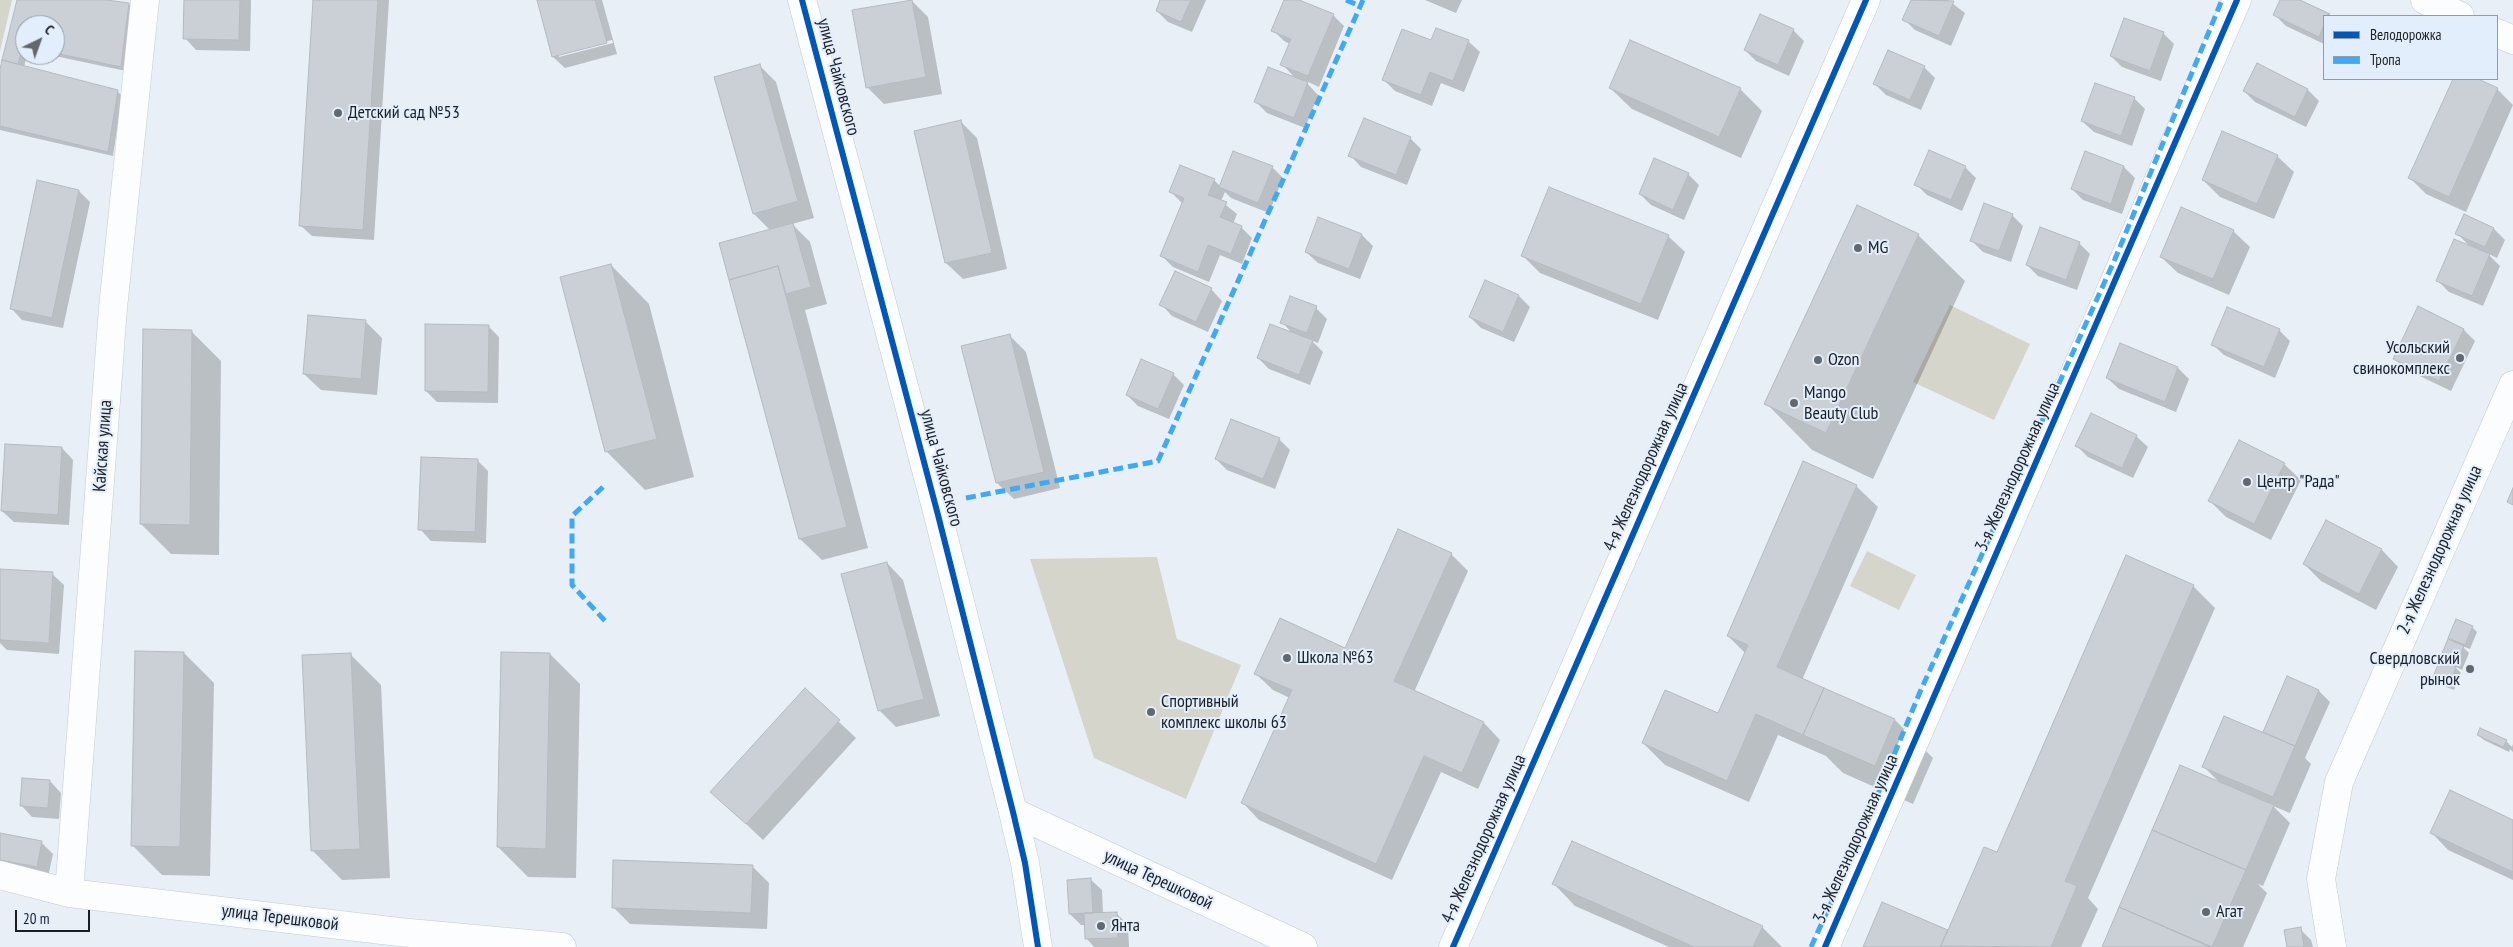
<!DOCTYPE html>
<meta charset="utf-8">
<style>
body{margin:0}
#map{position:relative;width:2513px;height:947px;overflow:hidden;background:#e9eff6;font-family:"PT Sans Narrow",sans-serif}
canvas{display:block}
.legend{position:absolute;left:2323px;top:15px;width:175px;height:65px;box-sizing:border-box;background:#e3eefc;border:1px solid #939ba6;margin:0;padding:6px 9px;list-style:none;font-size:15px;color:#1b1f24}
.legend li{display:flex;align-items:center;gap:10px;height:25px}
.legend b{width:25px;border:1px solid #939ba6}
.north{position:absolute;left:15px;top:15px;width:50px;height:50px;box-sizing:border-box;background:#e3eefc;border:1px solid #939ba6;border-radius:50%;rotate:42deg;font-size:14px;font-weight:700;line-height:20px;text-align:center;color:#1b1f24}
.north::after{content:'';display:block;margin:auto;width:18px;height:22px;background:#63686e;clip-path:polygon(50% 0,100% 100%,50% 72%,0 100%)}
.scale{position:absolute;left:15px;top:910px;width:75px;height:22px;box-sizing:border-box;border:2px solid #1b1f24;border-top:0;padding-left:6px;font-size:15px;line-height:18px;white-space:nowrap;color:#1b1f24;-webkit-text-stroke:4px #e3eefc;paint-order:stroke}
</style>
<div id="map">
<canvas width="2513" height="947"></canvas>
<ul class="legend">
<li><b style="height:6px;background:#0057b8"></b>Велодорожка</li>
<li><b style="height:6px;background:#3fa9f5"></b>Тропа</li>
</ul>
<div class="north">С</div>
<div class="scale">20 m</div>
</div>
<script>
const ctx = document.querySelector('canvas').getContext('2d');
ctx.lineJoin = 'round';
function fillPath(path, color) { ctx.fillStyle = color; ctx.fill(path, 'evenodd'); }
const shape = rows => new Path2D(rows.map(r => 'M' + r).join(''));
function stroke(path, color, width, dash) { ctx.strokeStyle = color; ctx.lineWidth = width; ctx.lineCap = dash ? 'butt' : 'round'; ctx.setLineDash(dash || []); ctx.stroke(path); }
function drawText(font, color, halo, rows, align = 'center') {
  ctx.font = font + ' "PT Sans Narrow",sans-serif'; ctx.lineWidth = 4; ctx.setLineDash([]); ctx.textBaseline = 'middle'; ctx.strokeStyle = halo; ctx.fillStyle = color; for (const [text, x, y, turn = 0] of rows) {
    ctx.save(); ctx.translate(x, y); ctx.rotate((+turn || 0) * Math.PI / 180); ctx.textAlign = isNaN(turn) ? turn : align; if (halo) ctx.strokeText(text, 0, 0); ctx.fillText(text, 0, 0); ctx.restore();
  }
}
const green = shape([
 [0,0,12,0,0,51],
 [1950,305,2030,344,1994,420,1913,382],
 [1867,551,1916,575,1899,610,1850,586],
 [1157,557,1177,639,1241,665,1186,799,1094,758,1030,559]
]);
const shadow = shape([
 [18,0,98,0,129,4,134,10,126,71,50,55,55,55,55,25,25,25,27,55,24,67,117,91,122,96,113,156,0,130,0,74],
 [186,0,251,0,250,51,196,50,185,38],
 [315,0,389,0,374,240,312,236,300,225],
 [538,0,602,0,617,54,565,68,553,57],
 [612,40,613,43,559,57,559,54],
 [1161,0,1206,0,1192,32,1168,22,1157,11],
 [1285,0,1296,0,1333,15,1344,26,1319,87,1304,80,1318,95,1305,128,1267,113,1256,102,1296,79,1282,64,1290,44,1284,41,1273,30],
 [1425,0,1462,0,1456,13],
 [1912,0,1948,0,1965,13,1951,46,1915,30,1904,19],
 [2281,0,2298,0,2330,16,2324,16,2324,44,2286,26,2275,15],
 [912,1,928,17,942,94,884,104,867,87],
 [1793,30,1804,41,1789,76,1756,61,1745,50],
 [2163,33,2174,44,2161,81,2122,67,2111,56],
 [1468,41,1480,52,1464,92,1441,83,1432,106,1395,91,1384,80,1432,42],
 [759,65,776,82,814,218,792,224,810,242,827,304,805,310,868,548,822,560,800,539,771,231,754,214],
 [2257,65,2308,90,2319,101,2306,127,2255,102,2244,91],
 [1924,67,1935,78,1921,110,1886,95,1875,84],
 [2454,79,2474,79,2497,89,2513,105,2466,212,2426,194,2410,178],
 [1610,88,1740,89,1762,111,1741,158,1632,109],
 [2134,98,2145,109,2132,146,2094,132,2082,121],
 [961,122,977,138,1007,269,963,279,946,263],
 [1410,138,1421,149,1407,185,1361,167,1350,155],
 [2277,156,2294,172,2274,219,2220,197,2203,180],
 [1272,167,1283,178,1269,213,1231,198,1225,192,1221,201,1237,214,1233,224,1241,227,1252,238,1242,264,1220,255,1209,282,1173,267,1162,256,1183,204,1171,192,1214,180,1220,186],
 [1965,167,1976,178,1962,211,1927,195,1916,184],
 [2124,167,2135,178,2122,214,2083,200,2072,189],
 [1688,174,1699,185,1684,220,1651,205,1640,194],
 [79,191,90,202,63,328,22,320,11,308],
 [2012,215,2023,226,2011,262,1983,252,1972,241],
 [2465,216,2494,229,2505,240,2497,258,2487,253,2500,266,2483,306,2449,292,2438,281,2471,248,2457,233],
 [1319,219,1362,235,1373,246,1360,279,1318,263,1306,252],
 [2233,231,2250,247,2229,295,2178,273,2161,257],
 [1918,235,1965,281,1873,479,1812,450,1766,403],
 [1668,236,1685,252,1658,320,1540,273,1523,256],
 [2079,243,2090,254,2077,290,2038,276,2027,265],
 [611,265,649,304,694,477,645,490,606,451],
 [1485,282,1519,296,1530,307,1514,342,1481,328,1470,317],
 [1211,289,1222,301,1208,332,1172,316,1161,304],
 [1316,308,1327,319,1318,343,1311,340,1323,352,1310,385,1269,369,1258,358,1293,334,1282,322],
 [2418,308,2464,330,2475,341,2451,391,2405,369,2394,358],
 [365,321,382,338,377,395,321,390,304,374],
 [488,326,499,337,498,403,437,402,426,391],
 [2279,330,2290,341,2275,378,2224,355,2212,344],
 [191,331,221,361,219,555,171,554,141,524],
 [1009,335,1026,352,1060,488,1014,499,997,483,963,347],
 [2121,345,2178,368,2189,379,2176,412,2119,389,2107,378],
 [1173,374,1184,385,1169,419,1138,406,1127,395],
 [2091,415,2136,436,2148,447,2133,478,2088,457,2077,446],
 [1279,439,1290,450,1275,489,1227,470,1216,459],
 [62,448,73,460,69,525,14,522,2,511],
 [477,460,488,471,486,543,431,541,420,529],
 [2284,464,2301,480,2271,540,2226,517,2210,501],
 [1856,486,1878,507,1802,680,1895,720,1933,758,1913,804,1843,773,1826,756,1778,735,1749,802,1665,765,1643,743,1718,715,1745,653,1728,636],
 [2327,522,2382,550,2398,567,2376,610,2321,581,2304,564],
 [1451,554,1468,571,1414,692,1484,723,1500,740,1478,789,1441,772,1392,880,1259,820,1243,803,1290,698,1273,690,1256,674,1346,649],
 [887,563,903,580,940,716,896,727,880,711],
 [0,571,52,574,64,585,59,654,7,650,0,643],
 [2193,586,2215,608,2088,898,2098,909,2081,947,1865,947,1948,932,1997,854],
 [2472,627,2477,632,2470,649,2462,646,2469,653,2462,670,2454,666,2461,673,2454,690,2439,684,2433,679,2449,665,2442,658,2456,644,2449,637],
 [184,653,214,683,210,876,162,875,132,845],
 [550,654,580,684,576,878,528,877,498,847],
 [351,655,381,685,390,878,342,880,312,850],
 [2288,678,2319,691,2330,702,2305,758,2311,764,2290,813,2273,806,2290,823,2263,886,2258,884,2267,893,2243,947,2103,947,2181,766,2220,783,2204,767,2269,736,2265,732],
 [805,690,856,738,763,840,712,792],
 [2478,735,2506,741,2512,747,2513,744,2513,752,2510,749,2509,752,2484,740],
 [50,781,61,793,59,819,32,817,21,805],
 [2513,821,2513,880,2448,850,2432,833],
 [0,834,42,843,53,854,48,877,0,864],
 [752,866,769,883,767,929,630,924,613,907],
 [1090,879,1102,890,1103,914,1117,914,1128,925,1129,947,1094,947,1086,938,1086,925,1081,925,1070,914],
 [1554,884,1762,927,1782,947,1669,947,1575,906],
 [2300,929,2311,940,2313,947,2289,947]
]);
const building = shape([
 [17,0,107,0,129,3,121,67,55,53,55,25,25,25,25,46,23,46,18,64,2,60,17,0],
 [184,0,240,0,239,40,183,39,184,0],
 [313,0,378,0,363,230,299,226,313,0],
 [537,0,595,0,607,43,552,57,537,0],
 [912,0,926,77,866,88,852,10,912,0],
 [1160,0,1191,0,1181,22,1156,11,1160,0],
 [1284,0,1299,0,1334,14,1308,76,1280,65,1291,39,1271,31,1284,0],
 [1911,0,1954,1,1939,36,1902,20,1911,0],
 [2280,0,2300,0,2330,14,2324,16,2324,25,2319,37,2273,15,2280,0],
 [1760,14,1794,29,1778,65,1744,50,1760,14],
 [2124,18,2164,32,2150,71,2110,56,2124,18],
 [1436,28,1469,40,1453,81,1430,72,1421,95,1382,80,1402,29,1431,40,1436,28],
 [1630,40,1741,88,1719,137,1609,88,1630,40],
 [1888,50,1925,66,1910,100,1873,84,1888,50],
 [2,60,118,90,108,152,0,126,0,69,2,60],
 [2257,63,2308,89,2295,117,2243,91,2257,63],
 [760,64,798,201,753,214,714,77,760,64],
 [1268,67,1308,82,1294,118,1254,102,1268,67],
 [2453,79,2478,79,2498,88,2449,197,2408,178,2453,79],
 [2095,83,2135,97,2121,136,2081,121,2095,83],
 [1364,118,1411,137,1396,175,1348,156,1364,118],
 [961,120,992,253,945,263,914,131,961,120],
 [2222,131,2278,155,2257,204,2202,180,2222,131],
 [1929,150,1966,166,1951,200,1914,185,1929,150],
 [1233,151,1273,166,1258,203,1219,187,1233,151],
 [2085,151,2124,166,2111,204,2071,189,2085,151],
 [1654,158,1689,173,1673,210,1639,194,1654,158],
 [1180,165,1215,179,1208,195,1227,202,1220,217,1242,226,1231,254,1208,245,1198,272,1160,256,1184,198,1169,192,1180,165],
 [37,180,79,190,52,318,10,309,37,180],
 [1549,187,1669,235,1641,304,1521,256,1549,187],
 [1984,203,2013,214,1999,251,1970,241,1984,203],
 [1857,205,1919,234,1826,433,1764,404,1857,205],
 [2181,207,2234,230,2213,279,2160,257,2181,207],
 [2464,214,2494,228,2485,247,2455,234,2464,214],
 [1318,217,1362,234,1349,269,1305,252,1318,217],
 [793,223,811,287,786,294,778,266,729,280,719,243,793,223],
 [2040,227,2080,242,2066,280,2026,265,2040,227],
 [2454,239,2490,254,2472,296,2436,281,2454,239],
 [611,264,657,439,605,452,560,277,611,264],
 [778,266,847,527,799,539,729,280,778,266],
 [1175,271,1212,288,1196,322,1159,305,1175,271],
 [1485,280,1519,295,1503,332,1469,317,1485,280],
 [1290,296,1317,306,1307,333,1280,323,1290,296],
 [2418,306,2464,329,2439,381,2393,359,2418,306],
 [2227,307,2280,329,2264,367,2211,345,2227,307],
 [308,315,366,320,361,379,303,374,308,315],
 [425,324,489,325,488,392,425,391,425,324],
 [1270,324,1313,340,1299,375,1257,358,1270,324],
 [143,329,192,330,190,525,140,524,143,329],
 [1010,334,1044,472,996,483,961,346,1010,334],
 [2120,343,2178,367,2165,402,2106,378,2120,343],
 [1141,359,1174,373,1158,409,1126,395,1141,359],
 [2091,413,2137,435,2122,468,2075,446,2091,413],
 [1231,419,1280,438,1263,479,1215,459,1231,419],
 [2239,440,2285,463,2254,524,2208,501,2239,440],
 [5,444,62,447,58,515,1,511,5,444],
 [421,457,478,459,475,532,418,530,421,457],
 [1803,461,1857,485,1777,667,1824,688,1803,735,1756,714,1727,781,1642,743,1665,690,1718,713,1748,645,1727,636,1803,461],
 [2513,488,2513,505,2507,502,2513,488],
 [2326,520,2382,549,2359,594,2303,564,2326,520],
 [1398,529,1452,553,1394,681,1484,722,1462,773,1424,756,1376,864,1241,803,1292,690,1254,674,1280,618,1345,648,1398,529],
 [2126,555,2194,585,2065,881,2077,886,2051,947,1941,946,1984,847,1997,852,2126,555],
 [887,562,924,699,878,711,841,574,887,562],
 [0,569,53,572,49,643,0,640,0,569],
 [2456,619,2473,626,2465,645,2448,638,2456,619],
 [2448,639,2464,646,2457,665,2440,658,2448,639],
 [135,651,184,652,180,847,131,846,135,651],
 [501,652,550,653,546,849,497,847,501,652],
 [351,653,360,849,311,851,302,655,351,653],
 [2440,660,2456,667,2449,686,2432,679,2440,660],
 [2287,676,2319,690,2295,746,2263,732,2287,676],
 [805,688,840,720,746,824,710,792,805,688],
 [1824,688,1895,719,1875,766,1803,735,1824,688],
 [2224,716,2295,746,2273,797,2202,767,2224,716],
 [2480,728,2507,740,2503,747,2477,735,2480,728],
 [2180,765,2274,805,2246,870,2152,830,2180,765],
 [22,778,50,780,48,808,20,806,22,778],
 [2450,790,2513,820,2513,872,2430,833,2450,790],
 [2152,830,2246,870,2212,947,2119,907,2152,830],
 [0,833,42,841,37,867,0,860,0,833],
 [1572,841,1763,926,1753,947,1694,947,1552,884,1572,841],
 [613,860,753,865,751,913,612,908,613,860],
 [1091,878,1093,913,1069,914,1067,880,1091,878],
 [1882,902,1948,930,1940,947,1863,947,1882,902],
 [2119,907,2210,947,2102,947,2119,907],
 [1117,912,1118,938,1085,939,1084,913,1117,912],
 [2301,927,2304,947,2287,947,2284,930,2301,927]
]);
const street = shape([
 [2425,0,2460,16],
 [2497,33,2513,40],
 [0,875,69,893,399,932,562,947],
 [69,893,113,308,145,0],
 [1453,947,1866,0],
 [1825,947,2237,0]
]);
const secondary = shape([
 [802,0,938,515,1013,812,1025,863,1038,947],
 [1013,812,1303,947],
 [2332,947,2321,879,2339,782,2513,385]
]);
const quiet = shape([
 [1346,0,1360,6],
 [603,487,572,516,572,585,607,623],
 [966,498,1158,461,1363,0],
 [1811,947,1851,859,1920,692,2115,259,2222,0]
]);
const cycleway = shape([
 [802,0,938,515,1013,812,1025,863,1038,947],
 [1453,947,1866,0],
 [1825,947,2237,0]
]);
const markers = [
 [338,113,5,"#63686e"],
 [1858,248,5,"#63686e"],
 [2460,358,5,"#63686e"],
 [1818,360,5,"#63686e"],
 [1794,403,5,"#63686e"],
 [2247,482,5,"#63686e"],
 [1287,658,5,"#63686e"],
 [2470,669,5,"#63686e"],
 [1151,712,5,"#63686e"],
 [2206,912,5,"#63686e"],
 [1101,926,5,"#63686e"]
];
const streetNames = [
 ["улица Чайковского",838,77,75],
 ["Кайская улица",103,446,-86],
 ["4-я Железнодорожная улица",1646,467,-66],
 ["3-я Железнодорожная улица",2018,467,-66],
 ["улица Чайковского",941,468,75],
 ["2-я Железнодорожная улица",2440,550,-66],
 ["4-я Железнодорожная улица",1484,839,-66],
 ["3-я Железнодорожная улица",1856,839,-66],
 ["улица Терешковой",1158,880,25],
 ["улица Терешковой",280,918,7]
];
const poiNames = [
 ["Детский сад №53",348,113],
 ["MG",1868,248],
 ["Усольский",2450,348,"right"],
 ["свинокомплекс",2450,369,"right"],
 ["Ozon",1828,360],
 ["Mango",1804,393],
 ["Beauty Club",1804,414],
 ["Центр \"Рада\"",2257,482],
 ["Школа №63",1297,658],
 ["Свердловский",2460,659,"right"],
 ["рынок",2460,680,"right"],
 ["Спортивный",1161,702],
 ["комплекс школы 63",1161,723],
 ["Агат",2216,912],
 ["Янта",1111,926]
];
fillPath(green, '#d5d5cb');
fillPath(shadow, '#0003');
fillPath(building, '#cbd0d6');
stroke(building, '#b5bac0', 1);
stroke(street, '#c5cad0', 29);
stroke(secondary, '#c5cad0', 29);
stroke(street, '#fcfdfe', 28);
stroke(secondary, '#fcfdfe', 28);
stroke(quiet, '#3fa9f5', 5, [10, 5]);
stroke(cycleway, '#0057b8', 6);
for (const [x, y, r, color] of markers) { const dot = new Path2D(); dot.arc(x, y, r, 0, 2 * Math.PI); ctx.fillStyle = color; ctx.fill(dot); stroke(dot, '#e3eefc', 2); }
drawText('18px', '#1b1f24', '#e3eefc', streetNames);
drawText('18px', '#1b1f24', '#e3eefc', poiNames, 'left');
</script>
